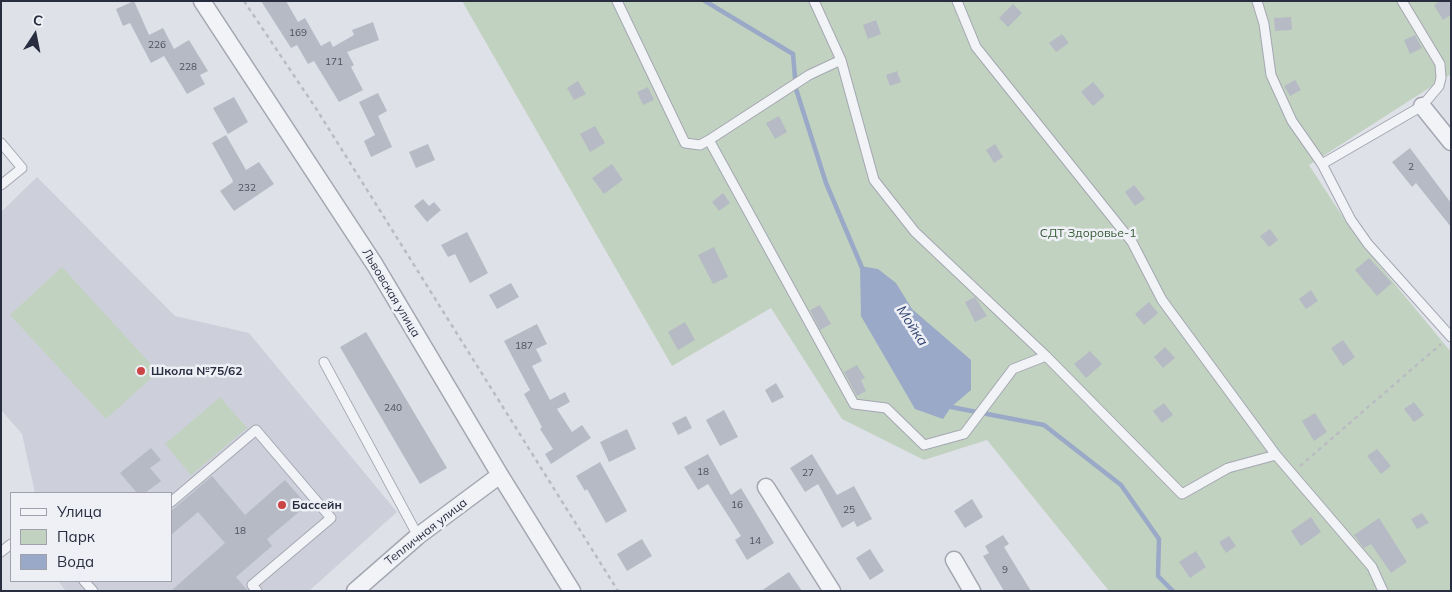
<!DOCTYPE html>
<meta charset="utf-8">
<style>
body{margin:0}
#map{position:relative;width:1452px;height:592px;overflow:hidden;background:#dfe1e8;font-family:Mulish,sans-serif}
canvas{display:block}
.frame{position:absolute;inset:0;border:2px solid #282d3f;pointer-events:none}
.legend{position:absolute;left:10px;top:492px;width:162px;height:90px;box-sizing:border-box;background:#eef0f6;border:1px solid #9fa2ad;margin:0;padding:6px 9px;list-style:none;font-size:15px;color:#282d3f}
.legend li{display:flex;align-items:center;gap:10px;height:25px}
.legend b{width:25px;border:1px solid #9fa2ad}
.north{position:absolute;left:10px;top:10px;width:50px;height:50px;-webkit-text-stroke:4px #eef0f6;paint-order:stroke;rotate:11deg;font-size:14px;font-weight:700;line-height:20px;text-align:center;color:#282d3f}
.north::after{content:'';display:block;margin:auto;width:18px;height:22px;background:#282d3f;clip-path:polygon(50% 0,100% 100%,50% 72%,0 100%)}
</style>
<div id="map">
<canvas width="1452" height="592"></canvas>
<div class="frame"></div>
<ul class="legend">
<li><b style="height:6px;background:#f2f3f6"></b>Улица</li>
<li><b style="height:14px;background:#c2d2c0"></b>Парк</li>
<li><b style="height:14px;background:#9aa9c8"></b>Вода</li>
</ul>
<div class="north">С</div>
</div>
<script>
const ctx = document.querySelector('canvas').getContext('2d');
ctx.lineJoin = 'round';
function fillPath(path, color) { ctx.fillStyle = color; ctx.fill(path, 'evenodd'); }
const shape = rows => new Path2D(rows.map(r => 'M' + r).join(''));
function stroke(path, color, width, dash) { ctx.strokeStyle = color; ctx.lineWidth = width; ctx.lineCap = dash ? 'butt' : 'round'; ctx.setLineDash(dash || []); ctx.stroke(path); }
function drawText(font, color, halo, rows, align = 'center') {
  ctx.font = font + ' Mulish,sans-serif'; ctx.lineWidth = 5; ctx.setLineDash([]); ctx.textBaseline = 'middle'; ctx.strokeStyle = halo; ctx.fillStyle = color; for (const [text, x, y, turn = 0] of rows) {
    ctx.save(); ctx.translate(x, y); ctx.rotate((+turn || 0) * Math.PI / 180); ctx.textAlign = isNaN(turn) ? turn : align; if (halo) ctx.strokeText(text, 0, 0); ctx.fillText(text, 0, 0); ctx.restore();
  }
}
const built = shape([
 [37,177,175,316,249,333,397,512,309,591,66,591,58,581,171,581,171,493,35,493,22,434,1,410,1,212]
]);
const green = shape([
 [462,1,1451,1,1451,74,1309,165,1356,237,1451,352,1451,591,1109,591,987,440,924,460,842,419,771,308,672,366],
 [62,267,158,372,106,419,10,315],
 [220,397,247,428,191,475,165,444]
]);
const water = shape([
 [860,266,878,269,896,283,912,309,971,360,971,390,951,407,943,419,915,409,861,316]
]);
const stream = shape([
 [705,1,793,54,796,89,826,183,863,270],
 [947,402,951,407,1044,425,1121,485,1159,539,1158,576,1173,591]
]);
const building = shape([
 [134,1,149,35,163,28,174,49,189,40,208,71,200,75,205,84,187,94,164,56,151,63,130,23,123,26,116,9],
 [261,1,286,1,298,22,305,18,321,46,330,41,333,47,354,35,352,30,373,22,379,40,347,52,354,65,351,67,363,90,339,102,314,61,308,64,297,45,291,48],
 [1440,1,1451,1,1451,15,1443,20,1434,5],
 [1013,4,1022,13,1008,27,999,18],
 [1291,17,1292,30,1275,31,1274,18],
 [876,20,881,34,868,39,863,25],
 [1062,34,1069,43,1056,52,1049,43],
 [1415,35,1422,48,1410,54,1404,40],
 [897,71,901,82,890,86,886,75],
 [1295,80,1301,90,1290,96,1284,86],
 [578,81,586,94,574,100,567,88],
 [1093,82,1105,96,1093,106,1081,92],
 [648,87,654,100,643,105,637,92],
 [378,93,387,111,378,116,392,147,371,157,364,141,375,135,359,102],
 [234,97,248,122,228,134,213,108],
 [779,116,787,132,775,139,766,123],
 [595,126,605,143,590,152,580,134],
 [226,135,246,170,259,162,274,184,234,211,220,191,233,182,232,179,212,143],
 [428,144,435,160,416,168,409,152],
 [995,144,1003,157,994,163,986,150],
 [1410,148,1451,203,1451,227,1416,183,1412,187,1392,162],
 [612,164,623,180,604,194,592,178],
 [1134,185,1145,199,1135,206,1125,192],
 [723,193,730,203,719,211,712,202],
 [423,199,429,206,434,202,441,210,427,222,414,206],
 [1270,229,1278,240,1269,247,1260,236],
 [467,232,488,273,470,283,455,254,448,257,441,245],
 [714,247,728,277,713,284,698,255],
 [1369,258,1392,283,1377,296,1355,270],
 [511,283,519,297,497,309,489,295],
 [1311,290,1318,301,1306,309,1299,299],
 [975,297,987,316,975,322,965,302],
 [1149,302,1158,313,1144,325,1135,314],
 [820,305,831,324,820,330,810,310],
 [685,322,695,340,678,350,668,332],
 [537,324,547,344,536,349,542,361,532,366,550,400,565,392,570,402,557,409,572,432,582,425,591,438,551,464,545,454,553,449,540,429,542,427,524,394,530,390,504,341],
 [366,332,447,468,420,484,340,347],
 [1343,340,1355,357,1343,366,1331,348],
 [1165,347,1175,358,1163,368,1154,357],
 [1090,351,1102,364,1086,378,1074,364],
 [857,365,865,378,861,380,866,391,857,396,844,372],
 [776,383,784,397,772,403,765,390],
 [1414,402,1424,415,1414,422,1404,409],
 [1164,403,1173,415,1162,423,1153,411],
 [724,410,738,437,720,446,706,420],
 [1315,413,1327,432,1314,441,1302,421],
 [686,416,692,428,678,435,672,423],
 [627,429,636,449,609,462,600,442],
 [151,448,161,460,150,468,161,481,145,493,137,493,120,473],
 [1377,449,1391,466,1381,474,1367,456],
 [708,454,731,495,741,488,774,543,747,560,735,540,741,536,708,484,698,490,684,467],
 [812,454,837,495,854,486,872,519,857,527,854,521,842,528,818,484,805,492,790,468],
 [600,462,627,511,606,523,587,489,585,491,576,476],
 [212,476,245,515,285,480,307,505,267,539,272,546,236,577,248,591,171,591,225,543,198,512,171,535,171,511],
 [972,499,983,517,965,528,954,511],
 [1422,513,1429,523,1417,529,1411,519],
 [1311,517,1321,532,1301,546,1291,531],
 [1379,518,1407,562,1391,573,1371,544,1364,548,1354,535],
 [1003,535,1009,544,1004,547,1031,591,1004,591,983,556,989,553,985,546],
 [1229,536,1236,546,1226,553,1219,542],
 [642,539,652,556,627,571,617,554],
 [870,549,884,571,870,580,856,558],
 [1196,551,1206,567,1190,578,1179,562],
 [789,572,802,591,761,591]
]);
const path = shape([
 [244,1,317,110,618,591],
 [1300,466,1441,344]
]);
const lane = shape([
 [617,1,685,143,700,145,709,140],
 [814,1,841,60,874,180,915,232,1046,356,1182,494,1228,468,1276,455],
 [957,1,976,47,1132,242,1162,300,1276,455,1372,567,1383,591],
 [1257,1,1264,24,1271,75,1292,121,1322,164,1351,220,1368,244,1451,337],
 [841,60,809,75,709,140,854,404,886,408,924,445,964,434,1013,369,1046,356],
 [1,143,22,168,1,185],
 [1322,164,1422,106,1439,86,1441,78,1440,64,1402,1],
 [324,362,418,536],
 [171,502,256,430,331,518,252,585,257,591],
 [1,552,11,544],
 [84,581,93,591]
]);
const street = shape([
 [202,1,375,265,500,475,572,591],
 [1422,106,1451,142],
 [766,487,832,591],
 [954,560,972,591],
 [355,591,418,536,500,475]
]);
const markers = [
 [141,371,5,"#cc4545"],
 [282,505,5,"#cc4545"]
];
const numberNames = [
 ["169",298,33],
 ["226",157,45],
 ["171",334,62],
 ["228",188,67],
 ["2",1411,167],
 ["232",247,188],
 ["187",524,346],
 ["240",393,408],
 ["18",703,472],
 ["27",808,473],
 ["16",737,505],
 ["25",849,510],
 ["18",240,531],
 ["14",755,541],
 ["9",1005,570]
];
const parkNames = [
 ["СДТ Здоровье-1",1088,233]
];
const streetNames = [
 ["Львовская улица",391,293,59],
 ["Тепличная улица",426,532,-38]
];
const poiNames = [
 ["Школа №75/62",151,371],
 ["Бассейн",292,505]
];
const waterNames = [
 ["Мойка",912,326,57]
];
fillPath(built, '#cdd0da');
fillPath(green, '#c2d2c0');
fillPath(water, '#9aa9c8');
stroke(stream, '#9aa9c8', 4.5);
fillPath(building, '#b6bac5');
stroke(lane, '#a4a7b2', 11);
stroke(street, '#a4a7b2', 19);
stroke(path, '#b9bcc3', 2.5, [4, 4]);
stroke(lane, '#f2f3f6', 9);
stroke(street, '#f2f3f6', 16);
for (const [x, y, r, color] of markers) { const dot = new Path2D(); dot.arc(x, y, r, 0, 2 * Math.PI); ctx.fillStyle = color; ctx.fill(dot); stroke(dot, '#eef0f6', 2); }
drawText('10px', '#4c5060', null, numberNames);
drawText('12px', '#375b36', '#eef0f6', parkNames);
drawText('12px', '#282d3f', '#eef0f6', streetNames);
drawText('bold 12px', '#282d3f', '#eef0f6', poiNames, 'left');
drawText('italic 14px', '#334572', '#eef0f6', waterNames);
</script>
